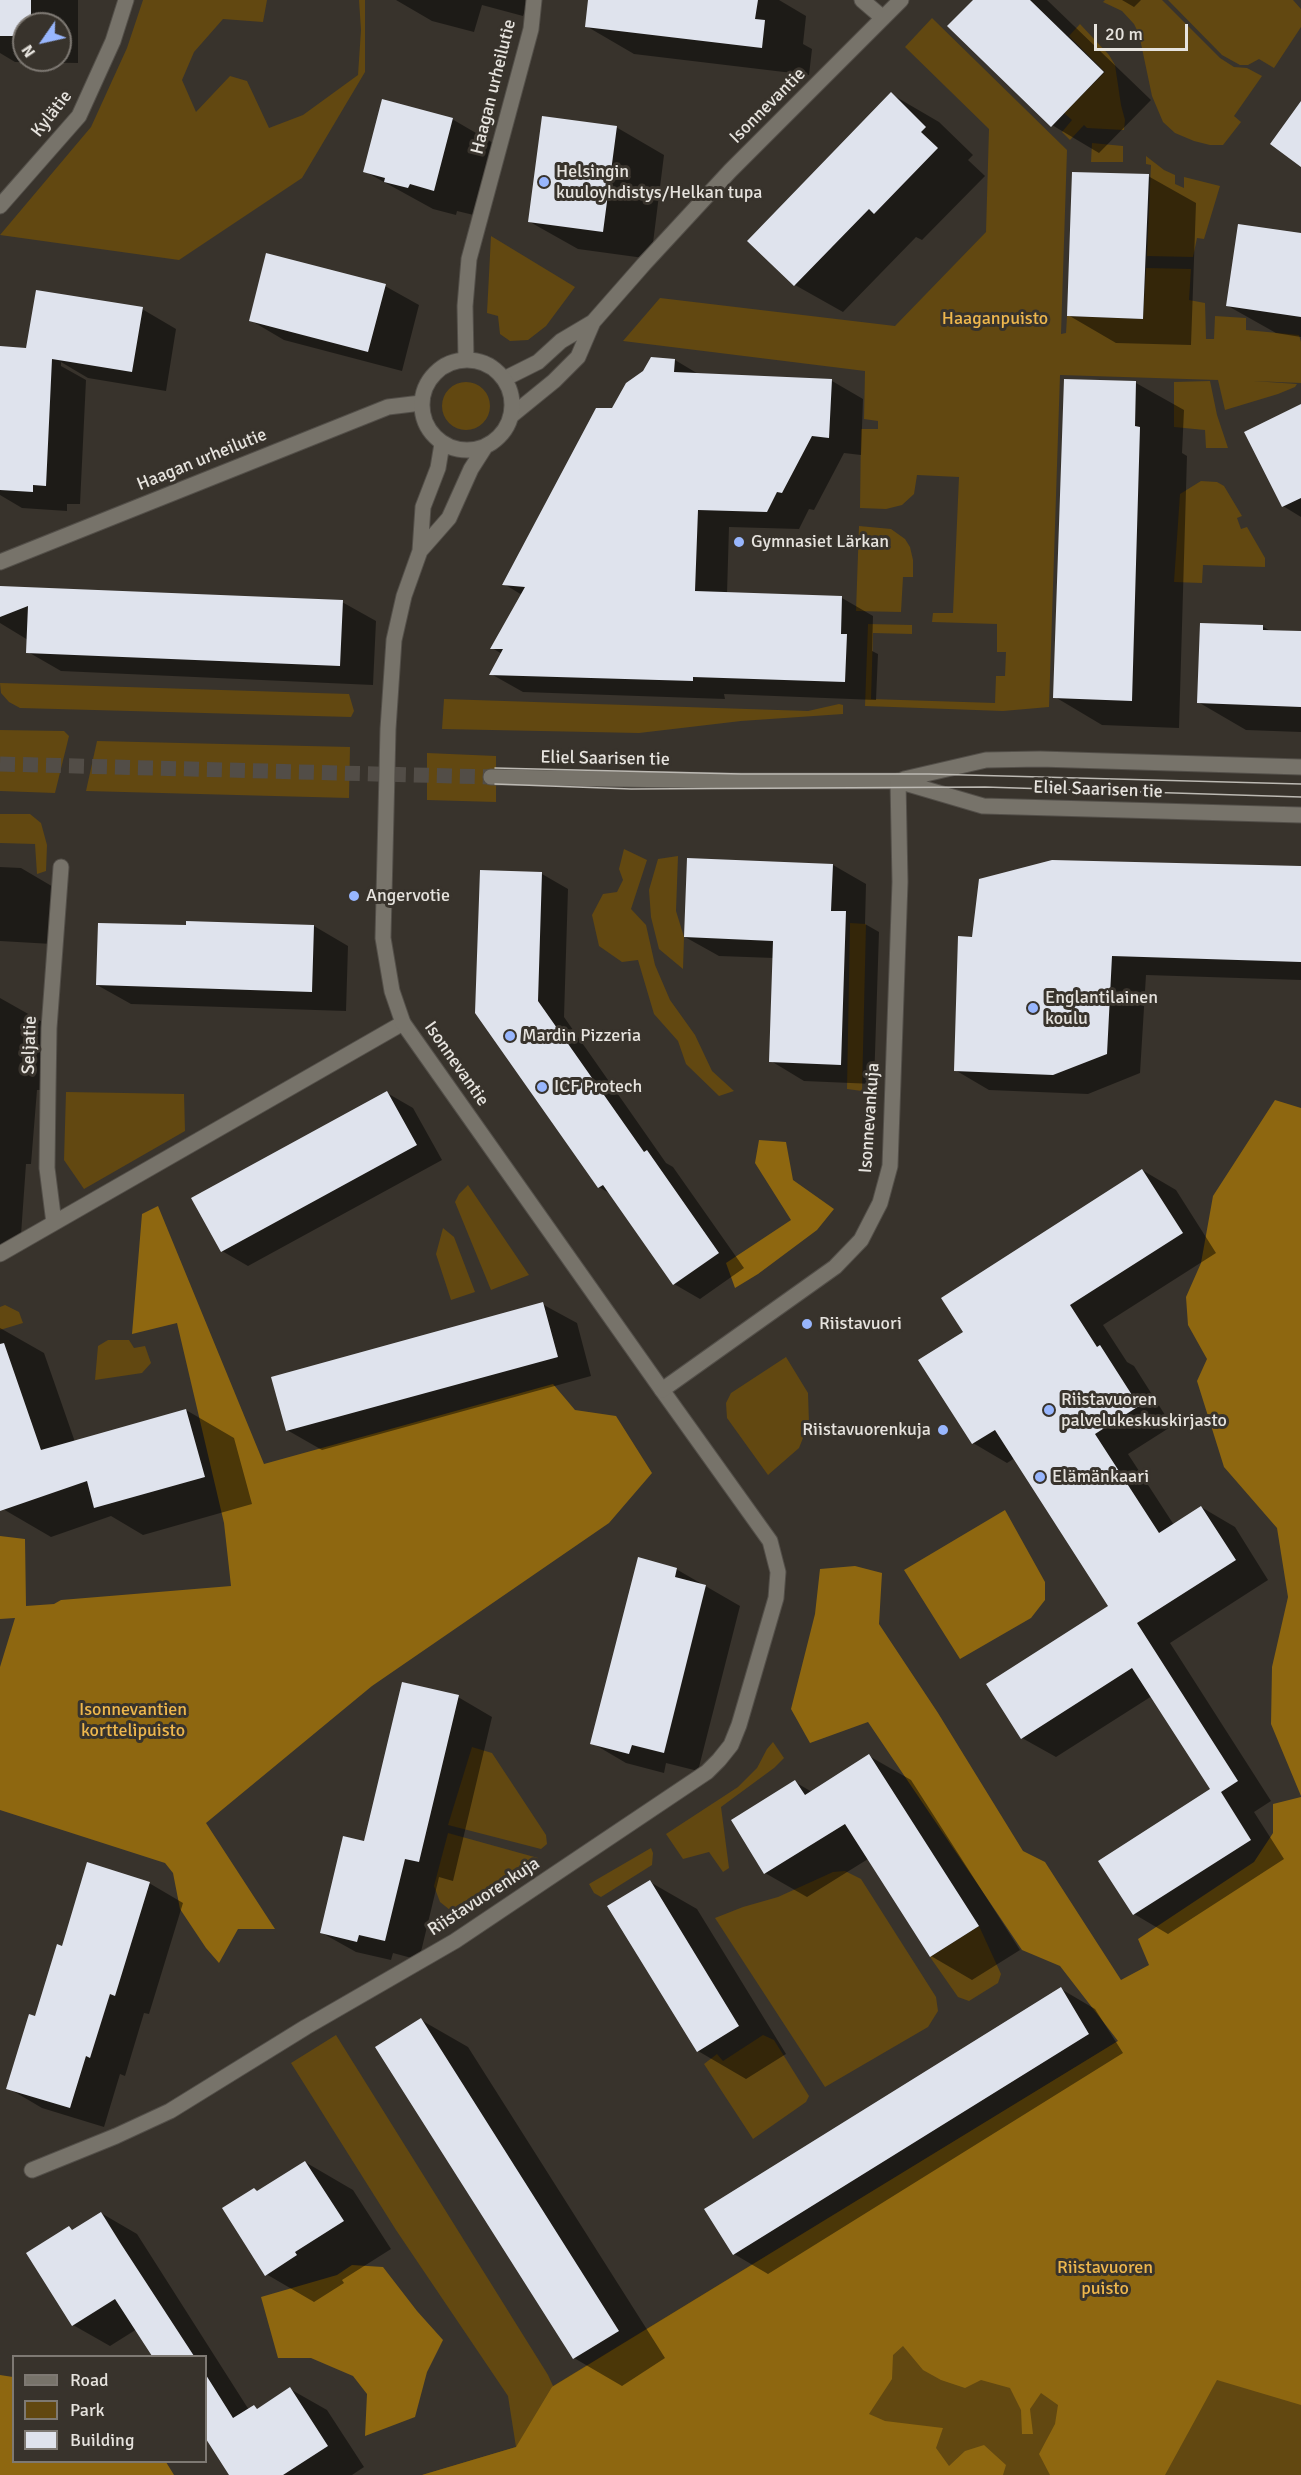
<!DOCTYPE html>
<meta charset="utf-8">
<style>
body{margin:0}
#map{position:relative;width:1301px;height:2475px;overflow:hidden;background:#38332c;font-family:Signika,sans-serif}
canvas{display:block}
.legend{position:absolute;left:12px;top:2355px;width:195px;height:108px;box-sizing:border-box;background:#38332c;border:2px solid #7e7973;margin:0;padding:8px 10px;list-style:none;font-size:18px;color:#e6e3de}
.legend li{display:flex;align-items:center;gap:12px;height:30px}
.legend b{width:30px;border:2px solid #7e7973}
.north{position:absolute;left:12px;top:12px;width:60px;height:60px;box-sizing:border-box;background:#38332c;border:2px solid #7e7973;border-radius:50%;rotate:236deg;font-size:16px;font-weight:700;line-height:24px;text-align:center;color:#e6e3de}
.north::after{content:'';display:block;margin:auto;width:21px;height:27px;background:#98b6fd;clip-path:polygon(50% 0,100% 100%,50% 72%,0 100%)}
.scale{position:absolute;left:1094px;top:24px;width:94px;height:27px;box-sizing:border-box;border:3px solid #e6e3de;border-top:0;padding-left:8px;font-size:18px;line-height:21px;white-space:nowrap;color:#e6e3de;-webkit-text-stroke:4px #38332c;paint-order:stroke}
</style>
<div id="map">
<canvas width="1301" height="2475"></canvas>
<ul class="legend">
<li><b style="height:8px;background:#77736a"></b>Road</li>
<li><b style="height:16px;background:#624811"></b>Park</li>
<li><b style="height:16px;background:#dfe3ed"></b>Building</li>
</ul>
<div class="north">N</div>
<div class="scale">20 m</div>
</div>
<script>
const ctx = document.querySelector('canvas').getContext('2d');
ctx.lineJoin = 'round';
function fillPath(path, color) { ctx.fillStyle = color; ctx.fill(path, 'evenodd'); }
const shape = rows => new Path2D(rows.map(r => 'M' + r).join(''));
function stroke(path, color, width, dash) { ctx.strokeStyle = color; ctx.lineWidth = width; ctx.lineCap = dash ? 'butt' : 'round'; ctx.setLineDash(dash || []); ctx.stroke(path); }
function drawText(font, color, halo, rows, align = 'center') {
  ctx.font = font + ' Signika,sans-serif'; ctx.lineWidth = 6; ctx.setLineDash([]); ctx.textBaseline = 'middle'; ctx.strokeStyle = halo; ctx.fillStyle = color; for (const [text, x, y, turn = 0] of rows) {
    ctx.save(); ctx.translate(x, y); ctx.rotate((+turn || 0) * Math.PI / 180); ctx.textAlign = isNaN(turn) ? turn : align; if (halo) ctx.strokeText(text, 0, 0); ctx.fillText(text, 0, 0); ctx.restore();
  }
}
const green = shape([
 [143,0,267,0,263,22,223,19,194,52,182,80,196,112,230,76,247,81,269,128,303,115,358,75,361,30,359,0,365,0,365,72,302,178,179,260,0,235,91,127,127,48],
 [1105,0,1162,0,1220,58,1234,67,1247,68,1262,76,1234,116,1241,122,1223,145,1210,145,1194,141,1175,133,1163,122,1152,96,1139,34,1134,24,1122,11,1103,2],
 [1168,0,1293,0,1301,9,1301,27,1274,68,1259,59,1248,65,1240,65,1222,55],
 [932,18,1067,150,1061,334,1066,333,1067,316,1143,319,1146,268,1191,269,1189,300,1205,303,1206,339,1214,339,1215,316,1246,318,1246,330,1299,335,1301,342,1301,383,1253,381,1297,384,1295,387,1278,394,1225,410,1218,380,1060,375,1049,707,1003,711,865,706,868,624,912,625,912,634,873,633,871,699,995,703,996,676,1005,676,1006,652,997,652,997,624,932,622,933,613,953,613,959,477,917,475,914,494,902,505,886,509,860,508,861,429,878,429,878,421,864,419,865,371,623,341,660,298,895,326,986,232,989,129,905,47],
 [1080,24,1109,55,1115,65,1121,105,1125,120,1124,130,1087,128,1084,125,1070,140,1062,132,1072,120,1064,113,1105,72,1069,36],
 [1092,143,1123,146,1123,162,1091,162],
 [1146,156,1164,170,1175,175,1175,184,1184,188,1184,177,1220,186,1204,239,1197,238,1193,257,1147,256,1151,165,1146,164],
 [491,236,575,287,546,326,528,340,510,341,500,334,498,316,487,313],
 [1210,381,1217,415,1228,448,1206,448,1205,430,1174,427,1174,382],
 '442 406a24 24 0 1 1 48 0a24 24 0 1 1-48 0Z',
 [1201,481,1217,482,1224,486,1242,516,1237,518,1241,529,1247,527,1265,558,1265,567,1203,565,1202,583,1174,582,1180,494],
 [859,526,891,529,905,539,910,547,913,560,913,577,903,577,901,612,856,611],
 [0,683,349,694,354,711,351,717,20,708,9,702,1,693],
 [444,699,808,711,839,704,843,705,843,714,741,721,639,733,442,729],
 [0,730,64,731,69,736,55,793,0,791],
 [97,741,350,747,349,798,86,791],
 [427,753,496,756,496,802,427,800],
 [0,814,30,814,41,823,47,845,46,871,37,874,35,844,0,843],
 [624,849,647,860,631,909,646,925,655,965,670,1000,695,1035,712,1071,734,1091,719,1096,686,1064,678,1041,654,1014,638,960,622,962,599,946,592,915,603,894,617,892,623,880,619,869],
 [678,856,676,911,684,937,683,969,659,949,651,917,649,890,658,859],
 [850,923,866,924,862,1091,847,1089],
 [66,1092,184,1094,185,1131,84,1189,64,1160],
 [468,1185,529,1275,491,1290,455,1202,459,1194],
 [443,1228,454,1237,475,1292,451,1300,436,1254],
 [5,1305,19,1312,23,1323,0,1330,0,1307],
 [108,1340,129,1340,134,1348,145,1346,151,1363,142,1373,95,1380,98,1346],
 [786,1357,808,1393,809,1423,799,1448,768,1475,727,1418,726,1403,731,1393],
 [773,1742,784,1758,774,1768,721,1807,729,1868,723,1872,709,1852,683,1859,666,1834,738,1787,757,1768,767,1749],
 [472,1747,492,1753,546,1835,547,1844,541,1849,448,1825],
 [448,1833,538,1858,450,1910,440,1902,434,1886],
 [651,1848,653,1853,652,1865,601,1897,594,1893,589,1884],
 [845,1871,861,1879,936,1997,938,2011,928,2027,825,2087,715,1918,743,1907,778,1897,833,1872],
 [979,1926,1001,1974,998,1983,969,2001,958,1997,930,1957],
 [1301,1926,1301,2475,422,2475,516,2447,508,2396,396,2230,291,2063,336,2035,548,2375,553,2386,1118,2041],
 [763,2035,774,2040,809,2096,806,2102,753,2139,704,2064,717,2054,723,2061]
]);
const forest = shape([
 [1275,1100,1301,1108,1301,1796,1271,1724,1272,1667,1288,1597,1277,1528,1224,1467,1197,1381,1207,1359,1188,1325,1186,1297,1201,1263,1213,1196],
 [759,1140,786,1142,793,1180,834,1209,817,1230,758,1274,735,1288,726,1263,791,1220,755,1163],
 [158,1206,264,1464,553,1384,575,1410,616,1416,652,1473,609,1523,372,1686,206,1823,275,1929,238,1929,219,1963,206,1948,180,1909,173,1873,165,1863,0,1810,0,1667,15,1618,0,1619,0,1536,25,1539,26,1606,54,1604,61,1600,231,1586,224,1523,177,1323,132,1334,142,1214],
 [1005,1510,1045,1582,1045,1600,1031,1618,960,1659,904,1570],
 [855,1566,882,1573,879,1624,938,1713,1023,1851,1045,1862,1121,1980,1149,1965,1138,1939,1254,1862,1273,1833,1273,1804,1301,1797,1301,2405,1217,2380,1165,2475,1050,2475,1039,2454,1055,2424,1058,2405,1041,2393,1030,2409,1033,2434,1022,2434,1021,2410,1010,2388,981,2380,965,2388,941,2380,923,2370,903,2346,893,2355,892,2379,869,2414,885,2421,943,2428,936,2448,949,2466,965,2451,984,2445,1006,2465,1003,2475,422,2475,516,2447,552,2387,1118,2041,1060,1966,1022,1950,868,1722,810,1743,791,1709,815,1614,820,1569],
 [352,2265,383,2267,417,2311,443,2340,427,2372,415,2417,365,2436,367,2394,353,2376,311,2358,278,2358,261,2297,337,2275],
 [0,2375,13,2377,14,2462,166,2462,174,2475,0,2475]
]);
const shadow = shape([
 [0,0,78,0,78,63,15,62,0,53],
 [24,24,60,24,60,60,24,60],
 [396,0,528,0,523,16,482,5,474,32,432,21],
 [599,0,779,0,806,16,803,44,812,49,809,75,634,54,586,26],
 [975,0,1047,0,1151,100,1099,153,1052,125],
 [1122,0,1141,0,1134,7],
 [891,94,939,122,973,155,968,160,985,176,922,240,916,237,843,312,795,285],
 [452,119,500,147,482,217,457,211,456,215,433,209,364,171],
 [616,127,664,155,651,259,578,249,530,222],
 [1148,176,1196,203,1191,345,1116,343,1068,315],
 [1301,235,1301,337,1276,333,1228,306],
 [385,286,419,305,402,371,284,340,250,320],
 [142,309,176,329,166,391,88,378,61,362,61,366,86,380,80,504,67,504,67,511,22,508,0,495,0,348,28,349],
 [675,360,700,375,832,381,863,399,861,455,844,453,814,510,809,509,799,529,729,527,727,594,842,598,873,616,872,651,878,654,876,700,724,694,725,699,523,692,491,674,502,654,492,648,522,595,504,584,613,410],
 [1136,383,1184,410,1182,453,1187,456,1179,728,1102,725,1055,697],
 [1301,405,1301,517,1283,506],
 [0,587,342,602,376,621,373,685,61,671,28,652,28,640,0,623],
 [1262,626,1272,632,1301,633,1301,732,1246,730,1198,702],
 [833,865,866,884,865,924,879,932,874,1084,804,1081,771,1061,774,958,719,956,685,937],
 [0,867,21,868,55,888,52,944,0,941],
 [1301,868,1301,980,1146,975,1140,1073,1088,1094,989,1090,955,1070,974,938],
 [481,872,542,874,568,889,564,1017,666,1163,673,1167,744,1268,700,1299,674,1284,612,1195,599,1187],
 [314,926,348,946,346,1011,131,1004,97,985],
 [0,998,46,1024,41,1090,37,1090,31,1164,26,1164,20,1249,0,1247],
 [387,1093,413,1108,442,1160,248,1266,222,1251],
 [1142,1170,1176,1190,1216,1253,1103,1325,1127,1362,1134,1366,1172,1426,1128,1454,1174,1525,1201,1507,1235,1527,1268,1580,1170,1643,1271,1801,1254,1812,1284,1859,1168,1934,1134,1914,1212,1789,1152,1696,1056,1757,1022,1738,1110,1607,1015,1458,1007,1463,973,1443,965,1332],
 [542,1304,577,1323,591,1376,322,1450,287,1430],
 [0,1328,44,1353,75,1442,186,1410,234,1438,252,1504,143,1535,111,1516,51,1537,3,1509,0,1500],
 [676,1569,740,1606,698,1771,666,1763,664,1773,626,1763,592,1743],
 [458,1697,492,1717,453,1881,439,1877,419,1960,393,1953,391,1960,356,1952,322,1933,365,1843],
 [869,1756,911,1780,1020,1950,972,1980,931,1956,868,1859,807,1897,765,1873,795,1782,812,1792],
 [650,1882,697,1909,786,2054,746,2079,698,2051],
 [149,1883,183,1903,149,2014,144,2013,125,2076,120,2074,104,2127,42,2108,8,2088,63,1948],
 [1061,1989,1095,2009,1123,2053,768,2274,734,2254],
 [421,2020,468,2047,665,2358,622,2386,574,2358],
 [305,2162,353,2190,391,2249,342,2280,344,2283,314,2302,266,2274,258,2192],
 [101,2213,137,2234,249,2410,254,2407,258,2409,290,2389,327,2410,364,2467,352,2475,230,2475,206,2436,206,2356,154,2356,137,2329,110,2346,73,2325,28,2254,69,2228,74,2231]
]);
const building = shape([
 [0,0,31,0,31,24,24,24,24,36,0,36],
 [588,0,758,0,755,19,765,20,762,48,585,27],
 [973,0,1030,0,1104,72,1051,127,947,26],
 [891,92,926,127,921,132,938,148,874,214,869,209,794,286,747,241],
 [382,99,453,118,434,191,410,184,408,188,384,182,385,178,363,172],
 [1301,101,1301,167,1270,144],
 [542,116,617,126,603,232,528,222],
 [1072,172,1149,174,1143,319,1067,316],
 [1238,224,1301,233,1301,317,1226,306],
 [266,253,386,284,368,352,249,321],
 [36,290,143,307,132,372,52,359,46,486,33,485,33,492,0,490,0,346,26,348],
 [651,357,675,359,674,372,832,379,829,438,812,436,782,493,777,492,767,512,698,510,695,591,842,596,841,634,847,634,845,682,693,677,693,681,489,675,503,649,490,649,525,587,502,585,596,408,612,408,626,383,643,371],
 [1064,379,1136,381,1135,426,1140,427,1132,701,1053,698],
 [1301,404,1301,498,1282,507,1244,432],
 [0,586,343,600,340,666,26,653,28,606,0,617],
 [1200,623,1263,625,1263,630,1301,631,1301,707,1197,703],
 [687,858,833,864,831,911,846,911,841,1065,769,1062,773,941,684,937],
 [1052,860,1301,866,1301,962,1112,956,1107,1054,1053,1075,954,1071,958,936,972,937,979,879],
 [480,870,542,872,538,1001,644,1152,647,1150,719,1253,673,1285,603,1185,598,1188,475,1013],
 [186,921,314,925,312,992,96,985,98,923,186,925],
 [387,1091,417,1145,221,1252,191,1198],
 [1142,1169,1183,1233,1070,1305,1097,1347,1100,1345,1139,1406,1095,1434,1159,1533,1201,1506,1236,1560,1137,1623,1238,1781,1221,1792,1251,1840,1133,1915,1098,1861,1210,1789,1132,1668,1021,1739,986,1684,1108,1606,995,1430,972,1444,918,1360,963,1332,941,1298],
 [543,1302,558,1357,286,1431,271,1377],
 [4,1343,41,1450,186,1409,205,1477,94,1508,87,1481,0,1511,0,1344],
 [638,1557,677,1568,675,1577,706,1585,664,1753,632,1745,629,1754,590,1744],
 [402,1682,459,1695,419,1862,405,1859,385,1941,359,1935,357,1942,320,1933,343,1836,364,1841],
 [869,1754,979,1926,930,1957,845,1824,764,1874,731,1820,795,1780,805,1795],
 [87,1862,150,1882,115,1996,110,1994,90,2058,86,2056,70,2108,6,2089,29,2014,35,2016,57,1944,62,1946],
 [650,1880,739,2026,697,2052,607,1906],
 [1061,1987,1089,2034,733,2255,704,2209],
 [421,2018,619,2331,573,2359,375,2047],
 [305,2161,344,2221,295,2252,297,2255,265,2276,222,2208,254,2188,257,2191],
 [101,2212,121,2244,194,2356,152,2356,115,2299,72,2326,26,2253,69,2226,72,2230],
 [206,2375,233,2418,254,2405,257,2409,290,2387,328,2446,283,2475,229,2475,206,2439]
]);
const minorTunnel = shape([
 [0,764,491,777]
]);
const minor = shape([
 [862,0,883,18],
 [0,206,79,116,113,41,126,0],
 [504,379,538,362,561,341,593,322],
 [511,416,554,381,578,357,593,322,644,264,730,171,901,0],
 [0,562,388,407,421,403],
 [491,777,742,781,898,781],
 [54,1223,47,1168,48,1090,49,1028,61,867],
 [0,1254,403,1023],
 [32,2170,116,2136,170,2111,306,2027,455,1941,707,1772,719,1760,731,1745,739,1725,776,1598,778,1572,770,1541,662,1390]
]);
const tertiary = shape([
 '422 405a45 45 0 1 1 90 0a45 45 0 1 1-90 0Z',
 [466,360,465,306,469,259,531,29,534,0],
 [442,444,438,468,423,507,420,551,404,596,394,640,388,729,383,938,392,991,403,1023,662,1390,835,1267,861,1240,880,1203,890,1166,900,882,898,781],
 [420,551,449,518,471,469,485,447],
 [904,779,986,760,1040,759,1301,767],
 [898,781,983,806,1301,815]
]);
const tram = shape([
 [495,768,741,774,929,774,1301,784],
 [495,784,631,789,985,787,1301,797]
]);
const markers = [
 [544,182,6,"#98b6fd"],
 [739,542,6,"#98b6fd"],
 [354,896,6,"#98b6fd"],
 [1033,1008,6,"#98b6fd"],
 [510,1036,6,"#98b6fd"],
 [542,1087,6,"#98b6fd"],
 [807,1324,6,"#98b6fd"],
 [1049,1410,6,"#98b6fd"],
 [943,1430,6,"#98b6fd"],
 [1040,1477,6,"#98b6fd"]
];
const streetNames = [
 ["Haagan urheilutie",494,87,-76],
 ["Isonnevantie",768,106,-45],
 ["Kylätie",52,114,-52],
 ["Haagan urheilutie",202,460,-22],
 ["Eliel Saarisen tie",605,759,1],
 ["Eliel Saarisen tie",1098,790,2],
 ["Seljatie",30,1045,-88],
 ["Isonnevantie",456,1064,55],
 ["Isonnevankuja",870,1118,-86],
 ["Riistavuorenkuja",484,1897,-33]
];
const poiNames = [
 ["Helsingin",556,172],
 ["kuuloyhdistys/Helkan tupa",556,193],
 ["Gymnasiet Lärkan",751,542],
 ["Angervotie",366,896],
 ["Englantilainen",1045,998],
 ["koulu",1045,1019],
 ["Mardin Pizzeria",522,1036],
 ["ICF Protech",554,1087],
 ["Riistavuori",819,1324],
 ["Riistavuoren",1061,1400],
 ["palvelukeskuskirjasto",1061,1421],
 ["Riistavuorenkuja",931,1430,"right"],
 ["Elämänkaari",1052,1477]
];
const parkNames = [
 ["Haaganpuisto",995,319],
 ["Isonnevantien",133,1710],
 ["korttelipuisto",133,1731],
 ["Riistavuoren",1105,2268],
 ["puisto",1105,2289]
];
fillPath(green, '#624811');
fillPath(forest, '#8e6710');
fillPath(shadow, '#0007');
fillPath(building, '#dfe3ed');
stroke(minorTunnel, '#524d47', 15, [15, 8]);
stroke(minor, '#534f49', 17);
stroke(tertiary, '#534f49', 17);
stroke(minor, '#77736a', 15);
stroke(tertiary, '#77736a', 15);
stroke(tram, '#bcb9b3', 1.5);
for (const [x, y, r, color] of markers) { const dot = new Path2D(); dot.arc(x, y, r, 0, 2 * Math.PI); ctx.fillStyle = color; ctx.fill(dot); stroke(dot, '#38332c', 2); }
drawText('18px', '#e6e3de', '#38332c', streetNames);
drawText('18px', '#e6e3de', '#38332c', poiNames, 'left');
drawText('18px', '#eeb74d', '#38332c', parkNames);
</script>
